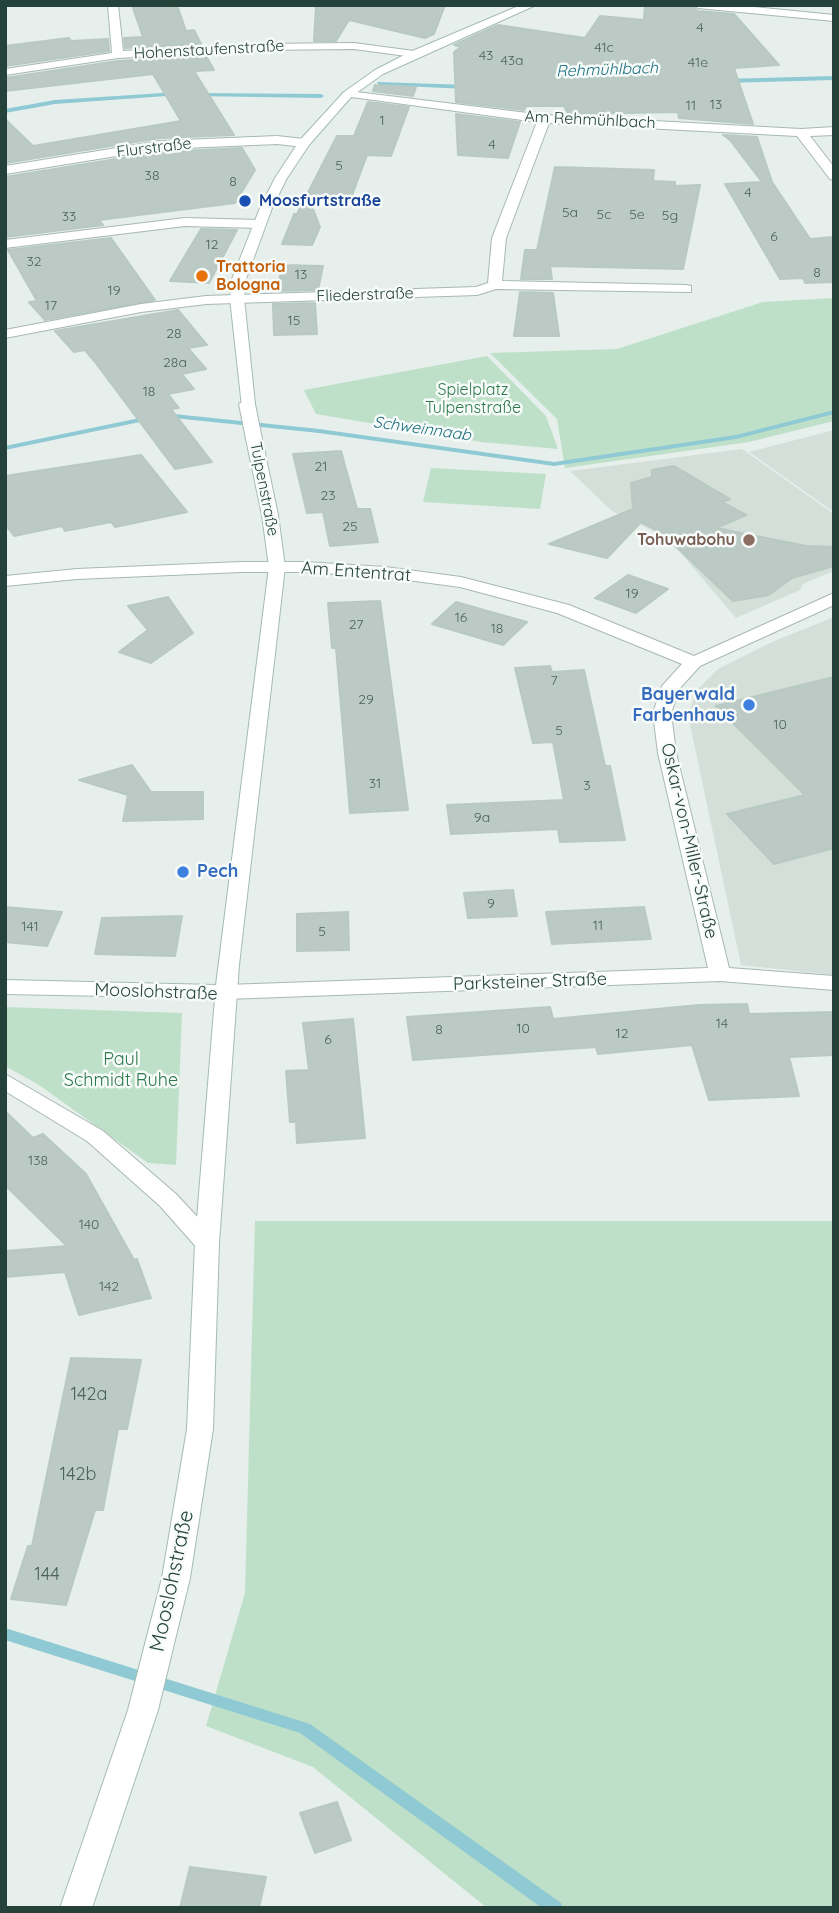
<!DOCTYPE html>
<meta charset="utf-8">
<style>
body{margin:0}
#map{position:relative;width:839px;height:1913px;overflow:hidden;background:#e6efeb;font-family:Quicksand,sans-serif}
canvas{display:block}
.frame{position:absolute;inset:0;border:7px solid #24423a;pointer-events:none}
</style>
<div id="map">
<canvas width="839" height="1913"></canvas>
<div class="frame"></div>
</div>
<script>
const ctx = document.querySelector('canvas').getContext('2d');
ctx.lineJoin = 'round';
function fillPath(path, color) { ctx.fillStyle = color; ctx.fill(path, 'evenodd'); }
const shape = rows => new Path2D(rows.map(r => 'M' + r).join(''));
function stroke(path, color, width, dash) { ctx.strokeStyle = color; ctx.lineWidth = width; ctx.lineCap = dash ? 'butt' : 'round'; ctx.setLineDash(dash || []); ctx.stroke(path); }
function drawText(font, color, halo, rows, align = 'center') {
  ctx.font = font + ' Quicksand,sans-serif'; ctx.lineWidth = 5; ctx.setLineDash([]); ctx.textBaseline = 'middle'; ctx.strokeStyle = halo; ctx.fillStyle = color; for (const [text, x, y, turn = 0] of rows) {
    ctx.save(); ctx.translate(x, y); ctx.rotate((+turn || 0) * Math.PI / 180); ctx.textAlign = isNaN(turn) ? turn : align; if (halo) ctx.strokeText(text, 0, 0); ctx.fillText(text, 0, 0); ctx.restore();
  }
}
const built = shape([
 [834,430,834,512,749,452],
 [742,449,834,514,834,571,803,584,800,590,736,618,679,551,651,530,612,511,570,471],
 [834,617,834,975,741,965,688,715,697,690,718,669,772,642]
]);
const green = shape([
 [834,298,834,421,749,442,565,468,557,419,490,353,617,349,763,302],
 [487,356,546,416,558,449,481,442,316,414,304,390],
 [431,468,546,474,540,509,423,502],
 [5,1007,182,1013,176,1165,148,1163,39,1085,5,1066],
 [255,1221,834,1221,834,1908,487,1908,313,1767,206,1726,245,1593]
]);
const stream = shape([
 [834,76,834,80,725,83,722,81,725,79,834,76],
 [378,82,467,85,470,87,467,89,380,85,377,83,378,82],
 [178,92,181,94,180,95,55,104,5,113,5,109,55,100,178,92],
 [192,93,321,94,324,96,321,98,194,96,191,94,192,93],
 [834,410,834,414,736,439,554,466,319,433,164,417,5,450,5,446,164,413,319,429,554,462,736,435,834,410],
 [5,1628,310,1724,561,1903,563,1908,542,1908,300,1733,5,1640,5,1628]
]);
const building = shape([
 [132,5,171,5,172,8,178,8,186,31,194,30,201,44,125,48,124,38,143,37,132,5],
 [316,5,445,5,434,34,425,38,349,20,336,41,314,41,316,5],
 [645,5,690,5,698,11,734,14,779,65,734,68,753,124,679,118,678,112,576,114,568,114,564,106,526,106,524,110,456,102,454,52,461,47,454,45,498,25,585,38,600,16,644,20,645,5],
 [69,38,71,41,108,39,109,51,5,66,5,46,69,38],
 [206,56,214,70,194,71,234,135,160,138,5,163,5,119,33,146,181,121,153,74,5,91,5,78,118,61,206,56],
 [375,85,416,87,413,96,373,91,375,85],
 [368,102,409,107,391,156,367,155,351,198,308,196,320,227,312,245,282,244,294,214,297,214,337,136,354,136,368,102],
 [456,114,520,122,508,158,458,155,456,114],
 [723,135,757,137,772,182,810,239,834,237,834,282,805,283,803,278,780,279,725,184,762,182,730,140,723,135],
 [242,148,255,170,235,203,99,220,103,225,5,237,5,177,160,152,242,148],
 [555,167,654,170,653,181,675,182,675,186,700,185,683,269,550,266,552,279,521,279,525,250,537,250,555,167],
 [201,229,237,230,209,283,170,281,201,229],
 [111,238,155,300,45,320,29,302,37,301,8,250,111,238],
 [283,265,323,266,318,290,276,291,283,265],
 [520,292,553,293,559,336,514,336,520,292],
 [315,303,317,334,274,335,273,304,315,303],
 [178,310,207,345,188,348,206,369,182,374,194,389,168,394,179,408,171,409,212,462,175,469,95,362,85,350,74,352,55,331,178,310],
 [341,451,357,509,370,509,378,542,330,546,323,512,307,513,293,454,341,451],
 [141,455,187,512,115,527,111,522,65,531,62,526,14,536,5,524,5,476,141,455],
 [674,466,730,499,722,502,746,515,716,528,806,546,834,547,834,566,792,578,769,595,733,601,662,533,641,522,607,558,549,544,633,509,631,483,652,477,652,470,674,466],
 [628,575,668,589,636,613,595,598,628,575],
 [168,597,193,633,151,663,119,652,148,630,128,606,168,597],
 [380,601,408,810,350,813,336,648,332,648,328,603,380,601],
 [456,602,491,612,527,622,503,645,432,624,456,602],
 [550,666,552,672,584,670,605,766,610,766,625,840,560,842,558,829,451,834,447,805,564,800,553,742,533,743,515,668,550,666],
 [834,677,834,848,774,864,727,814,805,795,716,706,834,677],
 [132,765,151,792,203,792,203,819,123,821,128,795,79,780,132,765],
 [513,890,517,916,468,918,464,893,513,890],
 [5,907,62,912,47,946,5,942,5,907],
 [644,907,651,939,552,944,546,912,644,907],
 [348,912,349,950,297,951,297,914,348,912],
 [182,916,175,956,95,954,102,918,182,916],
 [747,1004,749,1014,834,1012,834,1055,789,1057,799,1096,709,1100,692,1045,598,1054,596,1047,413,1060,407,1017,550,1007,553,1019,699,1005,747,1004],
 [353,1019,365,1138,297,1143,296,1122,290,1122,286,1071,309,1070,303,1023,353,1019],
 [5,1111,33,1138,43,1134,86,1174,134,1260,137,1259,151,1298,79,1315,65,1272,5,1277,5,1251,67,1246,5,1185,5,1111],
 [71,1358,141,1360,127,1429,118,1429,103,1510,95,1510,66,1605,11,1599,28,1546,32,1546,71,1358],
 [337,1802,351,1840,315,1853,300,1813,337,1802],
 [190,1867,266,1877,259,1908,180,1908,190,1867]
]);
const street = shape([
 [108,5,118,5,123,51,257,44,354,43,414,51,420,54,414,57,354,49,257,50,118,58,5,75,5,69,112,53,108,5],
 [693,5,734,5,834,15,834,21,698,8,693,5],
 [348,91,544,115,801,129,834,127,834,135,810,136,834,167,834,180,830,179,797,136,549,123,506,238,502,281,686,285,691,286,691,292,496,289,477,295,206,304,141,312,5,338,5,330,141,304,206,296,476,287,488,283,492,238,537,122,344,96,342,94,348,91],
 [277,136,304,139,310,143,304,147,277,144,160,149,5,174,5,166,160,141,277,136],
 [185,218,259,220,266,224,259,228,185,226,5,248,5,240,185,218],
 [247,399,255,404,262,439,254,444,246,439,239,404,247,399],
 [241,562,305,562,385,567,461,577,569,605,694,656,834,593,834,605,700,666,680,688,671,713,676,753,729,968,834,976,834,990,720,981,226,999,218,997,215,992,218,987,226,985,708,968,658,753,653,713,662,686,682,664,557,613,460,587,385,577,305,572,241,572,77,579,5,586,5,576,77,569,241,562],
 [5,1074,103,1131,176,1194,216,1237,219,1243,216,1249,207,1252,198,1249,160,1206,87,1141,5,1091,5,1074]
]);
const secondary = shape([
 [521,5,536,5,383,74,352,96,309,145,287,178,272,208,246,279,244,298,255,404,247,409,242,407,230,298,232,279,260,208,275,178,300,140,344,92,375,70,410,52,521,5],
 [254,434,262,439,278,515,285,567,239,965,219,1243,213,1429,190,1578,158,1710,92,1908,60,1908,128,1710,162,1578,187,1429,195,1243,215,998,5,994,5,980,216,985,269,567,262,515,246,439,254,434]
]);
const markers = [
 [245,201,7,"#1a4fb4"],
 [202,276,7,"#e8710a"],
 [749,540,7,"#8d6e63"],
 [749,705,7,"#3f7fe0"],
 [183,872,7,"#3f7fe0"]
];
const numberNames = [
 ["4",700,28],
 ["41c",604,48],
 ["43",486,56],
 ["43a",512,61],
 ["41e",698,63],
 ["13",716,105],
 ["11",691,106],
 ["1",382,121],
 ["4",492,145],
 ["5",339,166],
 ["38",152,176],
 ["8",233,182],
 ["4",748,193],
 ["5a",570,213],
 ["5c",604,215],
 ["5e",637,215],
 ["5g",670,216],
 ["33",69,217],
 ["6",774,237],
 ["12",212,245],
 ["32",34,262],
 ["8",817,273],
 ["13",301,275],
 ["19",114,291],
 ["17",51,306],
 ["15",294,321],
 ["28",174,334],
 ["28a",175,363],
 ["18",149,392],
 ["21",321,467],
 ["23",328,496],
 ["25",350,527],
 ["19",632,594],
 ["16",461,618],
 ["27",356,625],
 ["18",497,629],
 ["7",554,681],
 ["29",366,700],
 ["10",780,725],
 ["5",559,731],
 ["31",375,784],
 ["3",587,786],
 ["9a",482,818],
 ["9",491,904],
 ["11",598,926],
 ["141",30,927],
 ["5",322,932],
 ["14",722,1024],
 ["10",523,1029],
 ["8",439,1030],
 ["12",622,1034],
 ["6",328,1040],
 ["138",38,1161],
 ["140",89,1225],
 ["142",109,1287]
];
const farStreetnames = [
 ["Hohenstaufenstraße",209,50,-3],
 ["Am Rehmühlbach",590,120,3],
 ["Flurstraße",154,148,-7],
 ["Fliederstraße",365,295,-2],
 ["Tulpenstraße",264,489,79]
];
const farWaternames = [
 ["Rehmühlbach",607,70,-2],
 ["Schweinnaab",422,429,8]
];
const farTransitnames = [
 ["Moosfurtstraße",259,201]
];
const farFoodnames = [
 ["Trattoria",216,267],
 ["Bologna",216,285]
];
const farParknames = [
 ["Spielplatz",473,390],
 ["Tulpenstraße",473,408]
];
const farEducationnames = [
 ["Tohuwabohu",735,540]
];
const streetNames = [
 ["Am Ententrat",356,572,4],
 ["Oskar-von-Miller-Straße",689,841,77],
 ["Parksteiner Straße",530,982,-2],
 ["Mooslohstraße",156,992,2]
];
const shopNames = [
 ["Bayerwald",735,695],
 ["Farbenhaus",735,716],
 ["Pech",197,872,"left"]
];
const parkNames = [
 ["Paul",121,1060],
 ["Schmidt Ruhe",121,1081]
];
const nearNumbernames = [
 ["142a",89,1395],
 ["142b",78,1475],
 ["144",47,1575]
];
const nearStreetnames = [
 ["Mooslohstraße",172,1581,-78]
];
fillPath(built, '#d4dfda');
fillPath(green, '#bfe0c8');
fillPath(stream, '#8ec9d4');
fillPath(building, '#bbcac4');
stroke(building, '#b8c9c2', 2);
stroke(street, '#a8b8b2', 2);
stroke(secondary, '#a4bbb3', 2);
fillPath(street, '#fff');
fillPath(secondary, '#fff');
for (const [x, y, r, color] of markers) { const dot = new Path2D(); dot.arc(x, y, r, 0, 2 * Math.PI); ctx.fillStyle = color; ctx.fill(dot); stroke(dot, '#f7fbf9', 2.5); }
drawText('14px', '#4a645c', null, numberNames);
drawText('16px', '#24423a', '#f7fbf9', farStreetnames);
drawText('italic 16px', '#1c6f80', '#f7fbf9', farWaternames);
drawText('bold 16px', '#164399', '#f7fbf9', farTransitnames, 'left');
drawText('bold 16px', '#c56008', '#f7fbf9', farFoodnames, 'left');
drawText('16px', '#2d7a4b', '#f7fbf9', farParknames);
drawText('bold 16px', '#785e54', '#f7fbf9', farEducationnames, 'right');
drawText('18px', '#24423a', '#f7fbf9', streetNames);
drawText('bold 18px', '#366cbe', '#f7fbf9', shopNames, 'right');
drawText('18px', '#2d7a4b', '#f7fbf9', parkNames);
drawText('18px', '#4a645c', null, nearNumbernames);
drawText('21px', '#24423a', '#f7fbf9', nearStreetnames);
</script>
